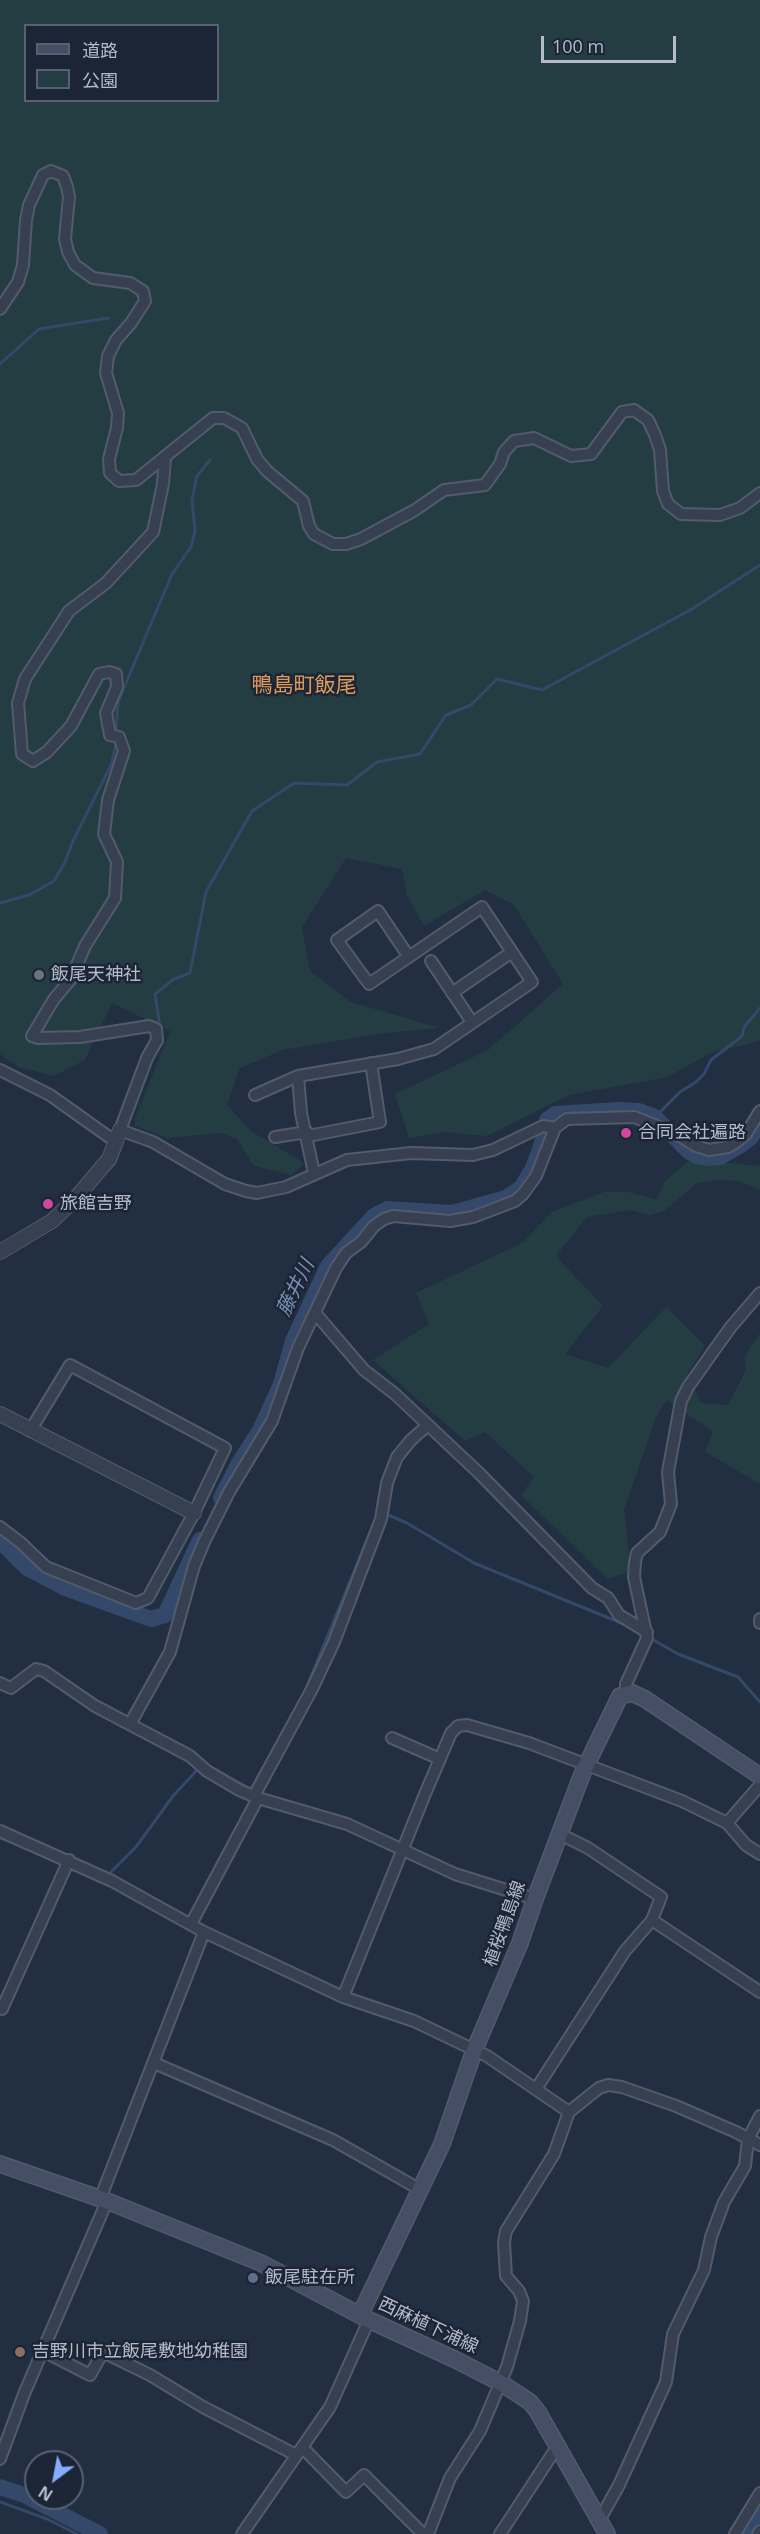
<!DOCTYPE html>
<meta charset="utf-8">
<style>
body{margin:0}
#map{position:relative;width:760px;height:2534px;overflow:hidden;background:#222e41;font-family:"Open Sans","Noto Sans JP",sans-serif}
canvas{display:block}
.legend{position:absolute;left:24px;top:24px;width:195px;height:78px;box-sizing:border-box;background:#1c2535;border:2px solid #586171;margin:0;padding:8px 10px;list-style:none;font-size:18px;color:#b3bbcb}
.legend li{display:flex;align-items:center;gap:12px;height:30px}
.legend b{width:30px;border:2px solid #586171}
.north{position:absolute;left:24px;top:2450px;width:60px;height:60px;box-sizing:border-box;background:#1c2535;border:2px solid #586171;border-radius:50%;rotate:212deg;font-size:16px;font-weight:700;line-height:24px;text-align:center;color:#b3bbcb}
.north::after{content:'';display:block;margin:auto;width:21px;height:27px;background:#84adff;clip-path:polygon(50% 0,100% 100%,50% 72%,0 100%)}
.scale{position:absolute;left:541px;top:36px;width:135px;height:27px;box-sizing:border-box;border:3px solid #b3bbcb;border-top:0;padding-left:8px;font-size:18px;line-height:21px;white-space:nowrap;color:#b3bbcb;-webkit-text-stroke:4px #1c2535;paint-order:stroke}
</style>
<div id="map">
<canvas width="760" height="2534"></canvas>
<ul class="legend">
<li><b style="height:8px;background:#444e64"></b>道路</li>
<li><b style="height:16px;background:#243d42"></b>公園</li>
</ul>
<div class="north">N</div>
<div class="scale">100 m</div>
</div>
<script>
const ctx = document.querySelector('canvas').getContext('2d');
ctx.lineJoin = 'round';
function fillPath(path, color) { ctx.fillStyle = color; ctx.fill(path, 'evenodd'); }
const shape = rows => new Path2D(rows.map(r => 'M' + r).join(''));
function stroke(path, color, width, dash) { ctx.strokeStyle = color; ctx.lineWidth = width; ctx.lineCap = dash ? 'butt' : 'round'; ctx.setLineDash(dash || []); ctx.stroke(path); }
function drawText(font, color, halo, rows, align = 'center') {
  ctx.font = font + ' "Open Sans","Noto Sans JP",sans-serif'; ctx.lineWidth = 5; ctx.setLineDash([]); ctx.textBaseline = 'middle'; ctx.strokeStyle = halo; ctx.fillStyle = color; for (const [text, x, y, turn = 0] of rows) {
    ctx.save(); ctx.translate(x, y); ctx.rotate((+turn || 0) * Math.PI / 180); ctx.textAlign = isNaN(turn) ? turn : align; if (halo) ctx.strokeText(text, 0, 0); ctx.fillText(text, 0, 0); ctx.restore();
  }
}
const green = shape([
 [0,0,760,0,760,1041,710,1053,668,1077,569,1095,487,1136,445,1132,409,1138,395,1094,488,1050,563,984,514,905,485,890,424,926,407,896,402,869,346,858,302,927,310,971,351,1002,441,1028,384,1033,283,1050,240,1068,227,1105,251,1131,304,1163,292,1175,254,1166,237,1139,221,1133,167,1138,135,1126,135,1118,170,1031,112,1003,85,1060,54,1076,18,1067,0,1054],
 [26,26,218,26,218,100,26,100],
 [691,1159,760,1166,760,1190,738,1181,715,1180,697,1183,664,1211,649,1215,630,1210,587,1217,556,1256,603,1306,565,1354,608,1368,666,1307,705,1346,687,1374,701,1403,728,1405,746,1370,744,1357,760,1333,760,1484,705,1452,713,1432,667,1400,656,1417,624,1510,631,1571,608,1579,521,1495,534,1477,485,1432,465,1441,373,1360,429,1324,416,1293,522,1243,552,1212,604,1192,628,1192,656,1199,666,1180]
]);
const stream = shape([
 [0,364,39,329,108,318],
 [116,729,118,702,172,574,191,547,195,531,192,500,197,476,210,460],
 [0,903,29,895,54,881,65,862,73,841,111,765,116,744],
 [160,1027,155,994,174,979,190,973,206,892,252,811,294,783,347,785,377,762,420,754,446,715,471,705,497,679,542,690,692,609,760,565],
 [158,1049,163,1042,162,1036],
 [655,1117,680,1092,696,1082,704,1074,711,1060,742,1036,744,1027,760,1008],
 [107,1171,115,1163,123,1142],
 [384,1516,388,1515,407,1523,474,1563,626,1625],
 [650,1638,678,1654,738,1677,760,1702],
 [305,1691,373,1525],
 [207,1765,251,1789,293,1713],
 [0,1838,40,1854],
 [111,1872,136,1847,173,1796,198,1769],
 [0,2502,47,2519,77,2534]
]);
const river = shape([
 [221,1498,239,1463,260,1430,281,1384,293,1341,328,1266,374,1216,387,1209,452,1213,506,1198,521,1188,533,1168,544,1138,547,1120,555,1114,618,1110,639,1111,655,1117,688,1151,697,1156,708,1158,720,1157,741,1145,751,1137,760,1123],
 [0,1541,27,1568,65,1588,151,1619,165,1615,200,1540],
 [0,2487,24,2495,100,2534],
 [744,2534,760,2507]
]);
const minor = shape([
 [0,309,18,282,23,265,26,220,29,205,43,175,51,171,63,176,67,187,69,197,65,239,68,252,75,265,93,278,130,283,143,291,145,301,131,323,116,340,108,356,106,373,118,413,117,428,109,459,110,473,119,481,136,480,213,418,224,418,242,428,257,459,267,471,303,501,309,526,314,534,333,544,346,544,361,539,415,510,444,490,485,485,500,464,504,452,514,441,534,438,571,456,591,454,622,412,634,410,648,420,655,435,660,450,663,491,668,504,681,514,720,515,740,508,760,493],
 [165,458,163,484,153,532,106,583,69,611,25,679,18,703,22,754,33,761,47,752,71,726,99,674,109,672,116,674,117,687,106,713,110,735,119,737,124,751,108,800,104,834,117,862,115,898,85,946,71,979,54,999,32,1036,38,1038,80,1037,149,1026,156,1029,157,1040,147,1058,120,1130,153,1142,225,1184,246,1191,257,1193,286,1187,347,1160,411,1153,473,1155,493,1150,543,1126,555,1128],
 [431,961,470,1019],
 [452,993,512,952],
 [0,1070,50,1095,116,1142],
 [298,1076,301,1113,314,1173],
 [255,1095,298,1076,398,1059,434,1049,532,982,482,907,369,984,337,940,378,911,409,957],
 [308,1136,380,1122,371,1063],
 [275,1137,307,1132],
 [316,1314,364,1370,395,1394,479,1473,592,1588,608,1598,619,1615,647,1632],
 [0,1527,21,1543,46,1567,136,1603,148,1598,194,1513,225,1448,70,1365,30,1431],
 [760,1619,760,1623],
 [0,1683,11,1688,36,1669,44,1671,95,1706,190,1756,207,1771,239,1790,258,1798,347,1824,455,1874,535,1899],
 [626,1694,626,1684,647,1638,634,1577,635,1562,637,1553,660,1532,671,1504,668,1472,681,1401,688,1387,730,1328,760,1293],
 [130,1724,170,1652,194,1566,204,1542,229,1492,272,1421,298,1348,336,1268,346,1253,361,1242,374,1226,384,1219,393,1216,450,1221,473,1217,515,1201,523,1194,536,1176,555,1128,567,1119,634,1117,675,1133,696,1146,709,1150,728,1147,735,1143,746,1134,760,1111],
 [392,1738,440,1759],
 [254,1796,312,1689,334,1642,381,1519,387,1483,397,1457,411,1440,428,1425],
 [727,1823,760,1785],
 [0,1831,112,1881,204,1932,343,1997,414,2021,487,2056,569,2112],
 [560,1834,588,1848,661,1897,652,1920,760,1992],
 [191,1924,258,1798],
 [343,1997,425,1794,451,1733,458,1726,467,1725,529,1743,682,1801,727,1823,746,1845,760,1854],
 [0,2008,2,2009,69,1860],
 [154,2063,333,2140,419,2189],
 [536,2089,625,1951,652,1920],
 [100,2199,204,1932],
 [43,2351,90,2375,103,2352,150,2375,203,2407,296,2455],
 [302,2447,346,2492,364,2475,423,2534],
 [0,2459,24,2394,107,2201],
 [600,2519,619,2485,666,2382,673,2334,704,2270,711,2237,724,2202,745,2166,748,2139,760,2116],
 [242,2534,330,2407,369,2320],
 [428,2534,450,2478,480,2431,507,2367,520,2321,523,2301,519,2291,506,2276,504,2242,506,2231,554,2154,569,2112,599,2088,608,2085,622,2087,676,2106,736,2132,760,2145],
 [500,2534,557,2447],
 [735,2534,760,2493],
 [758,2534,760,2531]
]);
const tertiary = shape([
 [0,1252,52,1221,75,1199,109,1159,120,1130],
 [0,1414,194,1513]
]);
const secondary = shape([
 [0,2164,107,2201,261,2263,369,2320,454,2359,501,2383,530,2402,538,2412,607,2534],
 [360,2315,442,2144,474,2051,520,1943,535,1899,583,1772,620,1696,632,1693,645,1699,760,1776]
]);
const markers = [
 [39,975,6,"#6b7280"],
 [626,1133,6,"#d1479c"],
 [48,1204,6,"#d1479c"],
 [253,2278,6,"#5c6f8a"],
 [20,2352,6,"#8d6e63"]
];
const poiNames = [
 ["飯尾天神社",51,975],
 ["合同会社遍路",638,1133],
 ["旅館吉野",60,1204],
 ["飯尾駐在所",265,2278],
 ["吉野川市立飯尾敷地幼稚園",32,2352]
];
const streetNames = [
 ["植桜鴨島線",505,1924,-70],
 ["西麻植下浦線",428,2326,25]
];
const waterNames = [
 ["藤井川",296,1288,-64]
];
const quarterNames = [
 ["鴨島町飯尾",304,686]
];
fillPath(green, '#243d42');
stroke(stream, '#344869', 3);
stroke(river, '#344869', 16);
stroke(minor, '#525b6b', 14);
stroke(tertiary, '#525b6b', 16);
stroke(secondary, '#525b6b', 18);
stroke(minor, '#374050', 10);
stroke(tertiary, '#374050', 14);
stroke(secondary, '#444e64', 15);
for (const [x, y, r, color] of markers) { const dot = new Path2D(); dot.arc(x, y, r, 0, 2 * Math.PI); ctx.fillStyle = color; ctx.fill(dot); stroke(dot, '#1c2535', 2); }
drawText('18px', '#b3bbcb', '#1c2535', poiNames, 'left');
drawText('18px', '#b3bbcb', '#1c2535', streetNames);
drawText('italic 20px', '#788fb5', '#1c2535', waterNames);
drawText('21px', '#de9b5b', '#1c2535', quarterNames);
</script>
